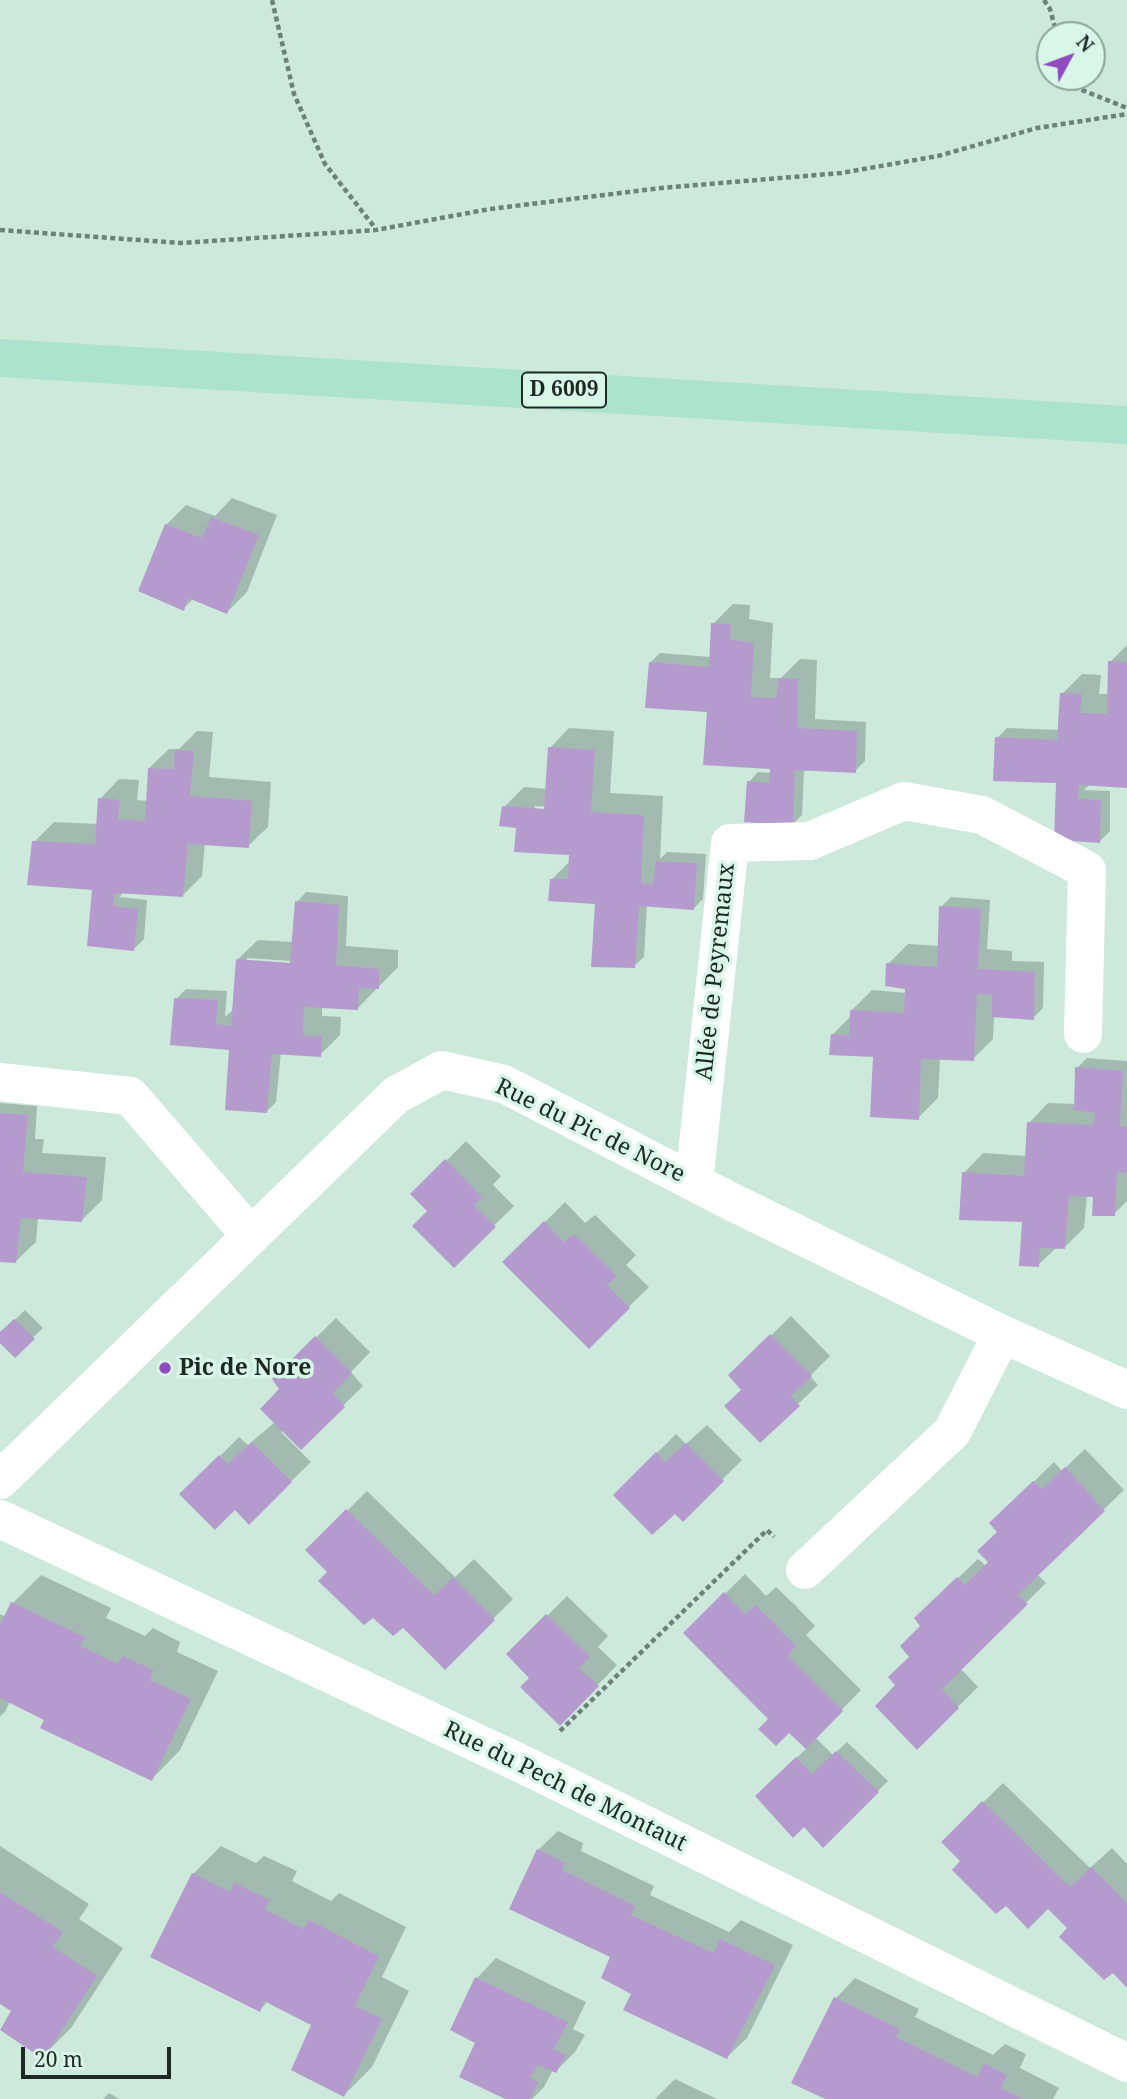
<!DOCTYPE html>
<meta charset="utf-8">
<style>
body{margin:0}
#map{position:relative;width:1127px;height:2099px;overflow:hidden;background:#cce9dc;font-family:"Noto Serif",serif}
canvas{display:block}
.north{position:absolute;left:1036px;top:21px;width:70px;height:70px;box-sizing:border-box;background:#d9f7e9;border:2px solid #8ea49a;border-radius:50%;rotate:49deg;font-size:19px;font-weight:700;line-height:28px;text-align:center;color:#1e2824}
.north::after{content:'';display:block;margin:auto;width:24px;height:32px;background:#8e4abe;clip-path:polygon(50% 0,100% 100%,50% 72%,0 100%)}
.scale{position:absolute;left:21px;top:2047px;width:150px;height:32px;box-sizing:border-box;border:4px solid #1e2824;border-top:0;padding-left:9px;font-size:21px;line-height:24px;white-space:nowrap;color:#1e2824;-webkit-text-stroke:5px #d9f7e9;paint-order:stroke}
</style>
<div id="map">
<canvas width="1127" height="2099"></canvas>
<div class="north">N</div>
<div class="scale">20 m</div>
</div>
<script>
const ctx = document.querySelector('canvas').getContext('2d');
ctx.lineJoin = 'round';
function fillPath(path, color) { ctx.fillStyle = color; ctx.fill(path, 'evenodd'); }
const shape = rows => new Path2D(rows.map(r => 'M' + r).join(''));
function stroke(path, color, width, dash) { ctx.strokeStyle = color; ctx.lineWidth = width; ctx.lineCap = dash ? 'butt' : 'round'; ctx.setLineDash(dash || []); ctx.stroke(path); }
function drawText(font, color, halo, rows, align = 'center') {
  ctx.font = font + ' "Noto Serif",serif'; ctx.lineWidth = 7; ctx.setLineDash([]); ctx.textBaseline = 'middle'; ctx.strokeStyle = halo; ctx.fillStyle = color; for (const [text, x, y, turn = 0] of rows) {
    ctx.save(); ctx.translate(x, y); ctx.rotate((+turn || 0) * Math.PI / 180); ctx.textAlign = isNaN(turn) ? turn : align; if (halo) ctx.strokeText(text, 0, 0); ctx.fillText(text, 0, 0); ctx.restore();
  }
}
const shadow = shape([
 [232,498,277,515,247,592,227,612,194,598,183,609,166,525,186,505,215,516],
 [733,604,750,605,749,619,773,623,770,678,781,678,800,659,817,660,815,719,866,722,865,761,855,771,807,769,804,772,802,815,792,825,749,782,758,772,771,773,772,768,708,710,650,663,660,653,711,657,713,624],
 [1127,645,1127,786,1090,784,1084,790,1110,791,1110,831,1100,841,1058,782,997,738,1007,728,1060,730,1062,694,1082,674,1101,675,1099,694,1109,694,1110,662],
 [569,728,614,731,610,793,663,796,660,859,667,852,706,854,703,899,694,908,647,905,644,957,634,966,596,902,551,880,571,860,571,854,518,826,504,807,524,787,547,789,550,748],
 [535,806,553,807,553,811,535,810],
 [197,731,213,732,209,777,271,782,268,827,248,846,205,843,202,876,182,896,124,892,119,897,147,900,144,939,134,949,94,889,34,842,54,822,98,824,100,799,119,779,139,780,137,800,148,801,149,768,169,749,179,749],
 [306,892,348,896,346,946,398,950,398,967,357,1009,322,1007,322,1016,341,1017,340,1035,320,1055,281,1052,276,1102,266,1112,230,1049,176,999,186,989,227,991,225,1017,234,1009,238,959,258,940,293,942,297,902],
 [247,958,292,961,292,964,247,961],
 [951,897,990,900,987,949,1012,951,1012,961,1044,962,1043,1008,1033,1018,994,1016,993,1039,973,1059,940,1058,938,1098,918,1118,875,1055,832,1035,852,1015,852,1010,872,990,907,993,907,987,888,964,908,944,940,946,941,907],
 [1087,1058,1127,1061,1127,1201,1114,1214,1095,1196,1087,1195,1084,1228,1065,1247,1057,1247,1038,1265,1024,1221,964,1173,983,1153,1027,1156,1029,1123,1048,1103,1076,1104,1077,1068],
 [0,1103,37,1106,35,1139,44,1139,42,1153,106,1157,102,1200,82,1220,38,1218,36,1242,16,1261,0,1261],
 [466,1141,501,1176,493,1185,514,1206,454,1265,429,1211,413,1194],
 [565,1202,585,1223,595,1215,636,1255,626,1265,649,1287,589,1346,505,1262],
 [25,1310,43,1328,15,1355,0,1340,0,1334],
 [791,1316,830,1356,810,1376,818,1385,798,1404,743,1390,730,1375],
 [336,1318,370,1352,351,1372,363,1386,301,1447,283,1430,281,1432,311,1462,249,1522,235,1507,182,1494,239,1437,248,1445,275,1422,281,1389,274,1379],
 [707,1425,742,1460,683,1519,675,1512,615,1495,676,1434,686,1444],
 [1085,1449,1124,1490,1037,1574,1046,1583,960,1668,978,1687,917,1747,898,1685,936,1599,978,1559,986,1566,990,1562,998,1531,1011,1504,1054,1462,1062,1471],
 [367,1491,455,1577,474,1559,513,1599,445,1667,405,1628,329,1572,308,1550],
 [745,1574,766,1596,776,1587,795,1605,815,1626,806,1635,861,1690,815,1737,833,1755,847,1742,888,1781,823,1845,777,1776,807,1748,789,1731,771,1719,685,1633],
 [41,1575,111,1608,106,1618,145,1636,153,1628,180,1642,177,1652,218,1671,180,1750,152,1779,10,1701,5,1712,0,1716,0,1614,6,1617,13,1603],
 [567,1596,608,1636,598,1647,617,1665,560,1724,531,1678,508,1655],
 [1003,1783,1090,1868,1112,1848,1127,1864,1127,1985,1048,1907,962,1861,943,1842],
 [558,1831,583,1843,581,1851,654,1886,650,1895,729,1932,741,1920,793,1945,747,2038,727,2057,633,1993,612,1957,538,1850],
 [0,1846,89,1904,79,1919,123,1948,71,2028,43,2056,14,2010,0,2002],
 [221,1846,256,1863,264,1856,297,1871,292,1881,331,1901,339,1893,406,1927,382,1977,409,1991,372,2067,344,2095,313,2024,268,2001,260,2010,193,1874],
 [496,1958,586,2002,573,2029,585,2035,575,2052,555,2072,553,2070,544,2087,532,2099,509,2099,477,2042,452,2030,477,1978],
 [855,1978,919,2009,915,2017,993,2055,1005,2044,1026,2054,1020,2068,1059,2088,1053,2099,829,2099,793,2082,836,1998],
 [675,2079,717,2099,655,2099],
 [109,2093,119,2099,103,2099]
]);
const building = shape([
 [211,517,259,535,227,614,188,598,184,611,138,591,165,524,202,538],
 [711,623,731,624,730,639,754,643,751,697,776,698,779,678,798,679,797,728,857,731,856,773,795,770,793,826,744,822,747,781,769,783,770,769,703,765,707,712,645,708,649,662,709,667],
 [1108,661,1127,662,1127,788,1079,785,1078,799,1101,800,1100,843,1054,840,1056,783,993,781,995,737,1057,740,1060,693,1082,694,1080,713,1107,714],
 [548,747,595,750,591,812,644,815,641,883,653,884,656,861,697,863,694,910,639,906,635,968,591,967,595,904,548,901,550,879,568,879,569,855,514,852,516,828,499,826,502,806,544,809],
 [175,750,194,751,190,796,252,801,249,848,188,844,183,897,115,893,113,906,138,909,134,951,87,946,92,890,27,885,32,841,95,844,98,798,120,800,118,819,145,821,148,768,174,769],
 [295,901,339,905,336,965,379,969,379,989,359,988,358,1010,304,1007,303,1035,322,1037,321,1057,272,1054,267,1113,225,1110,229,1050,170,1045,174,998,218,1000,216,1024,231,1026,236,959,290,963],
 [939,906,981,909,978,969,1035,972,1034,1020,992,1017,992,995,977,994,974,1061,921,1059,919,1120,870,1117,873,1057,829,1055,831,1034,849,1036,850,1010,904,1013,905,989,885,986,886,963,937,967],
 [1075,1067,1123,1071,1120,1126,1127,1127,1127,1173,1117,1172,1115,1216,1092,1216,1093,1197,1069,1196,1065,1249,1040,1248,1039,1267,1019,1266,1022,1222,959,1220,962,1172,1024,1176,1027,1122,1093,1125,1095,1113,1074,1110],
 [0,1113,28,1115,23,1172,87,1177,82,1222,21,1218,16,1263,0,1262],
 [445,1159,482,1197,474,1205,496,1227,454,1268,412,1226,427,1211,410,1194],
 [544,1221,564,1242,574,1234,617,1276,607,1285,630,1308,589,1349,502,1262],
 [14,1319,35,1339,15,1358,0,1343,0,1332],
 [770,1334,812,1376,791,1396,800,1406,760,1443,724,1406,741,1390,728,1375],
 [315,1336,352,1373,333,1393,345,1407,301,1450,260,1409,279,1389,272,1379],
 [252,1442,292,1482,249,1525,235,1510,215,1530,179,1494,219,1455,227,1464],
 [686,1443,724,1481,683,1522,675,1514,652,1535,613,1495,656,1452,665,1462],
 [1065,1467,1105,1511,1018,1595,1028,1604,942,1689,959,1708,917,1750,875,1706,895,1685,888,1677,909,1657,900,1646,920,1626,914,1618,957,1577,965,1585,988,1562,977,1551,997,1532,989,1523,1033,1481,1042,1489],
 [346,1509,434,1595,453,1577,495,1620,445,1670,403,1628,393,1636,373,1618,364,1625,318,1581,327,1572,305,1550],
 [724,1592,745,1614,755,1605,775,1624,796,1646,788,1656,843,1711,806,1749,789,1733,776,1746,758,1729,768,1719,683,1633],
 [11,1602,85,1637,80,1646,118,1664,123,1656,153,1670,150,1680,191,1699,152,1781,40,1728,44,1720,0,1698,0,1625],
 [546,1614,590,1657,579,1668,599,1686,560,1726,520,1687,529,1678,506,1654],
 [836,1751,879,1792,823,1848,804,1827,793,1838,755,1796,796,1757,812,1774],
 [982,1801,1070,1887,1091,1867,1127,1903,1127,1988,1113,1973,1104,1980,1059,1937,1067,1928,1048,1909,1028,1929,1006,1906,996,1914,952,1870,960,1861,941,1842],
 [537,1849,565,1863,562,1870,635,1906,631,1915,713,1953,720,1939,775,1965,727,2059,623,2010,631,1994,601,1978,610,1957,509,1909],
 [192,1873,230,1892,234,1883,270,1900,265,1909,303,1929,309,1920,379,1956,355,2006,382,2019,344,2097,291,2070,311,2025,264,2001,260,2012,150,1957],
 [0,1892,63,1932,53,1947,97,1976,43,2059,0,2030,11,2011,0,2004],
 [475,1977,568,2022,554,2049,566,2055,556,2073,538,2065,530,2078,538,2082,530,2099,505,2099,459,2077,475,2043,450,2030],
 [834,1997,900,2029,896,2037,977,2077,984,2063,1007,2075,1001,2088,1023,2099,825,2099,791,2083]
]);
const path = shape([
 [272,0,294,94,325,164,376,229],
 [1044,0,1050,9,1057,35],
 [1072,77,1077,88,1127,108],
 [0,230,181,243,376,230,490,209,661,188,841,173,938,156,1037,128,1127,114],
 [560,1731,767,1530,774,1537]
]);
const street = shape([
 [0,1082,130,1096,251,1236],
 [694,1182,730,843,810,841,904,801,982,815,1087,870,1083,1034],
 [0,1480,396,1095,442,1070,504,1084,730,1201,1002,1334,1127,1390],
 [0,1519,524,1765,1127,2063],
 [805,1570,952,1432,1002,1334]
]);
const primary = shape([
 [0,358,1127,425]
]);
const markers = [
 [165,1368,7,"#8e4abe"]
];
const shields = [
 [564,390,84]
];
const shieldNames = [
 ["D 6009",564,390]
];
const streetNames = [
 ["Allée de Peyremaux",716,972,-84],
 ["Rue du Pic de Nore",590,1131,26],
 ["Rue du Pech de Montaut",565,1787,26]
];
const poiNames = [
 ["Pic de Nore",179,1368]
];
fillPath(shadow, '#0003');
fillPath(building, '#b59bcd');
stroke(path, '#6e8179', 4.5, [5, 3.5]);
stroke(street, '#fff', 38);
stroke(primary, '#ace3ce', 38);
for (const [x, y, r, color] of markers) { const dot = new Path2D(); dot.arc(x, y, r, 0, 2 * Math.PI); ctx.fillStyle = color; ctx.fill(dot); stroke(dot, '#d9f7e9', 2.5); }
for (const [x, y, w] of shields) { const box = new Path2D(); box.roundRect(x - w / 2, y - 17.5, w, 35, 5); ctx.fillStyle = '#d9f7e9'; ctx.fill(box); stroke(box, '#1e2824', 2); }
drawText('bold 21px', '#1e2824', null, shieldNames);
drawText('23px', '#1e2824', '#d9f7e9', streetNames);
drawText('bold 23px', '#1e2824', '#d9f7e9', poiNames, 'left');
</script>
